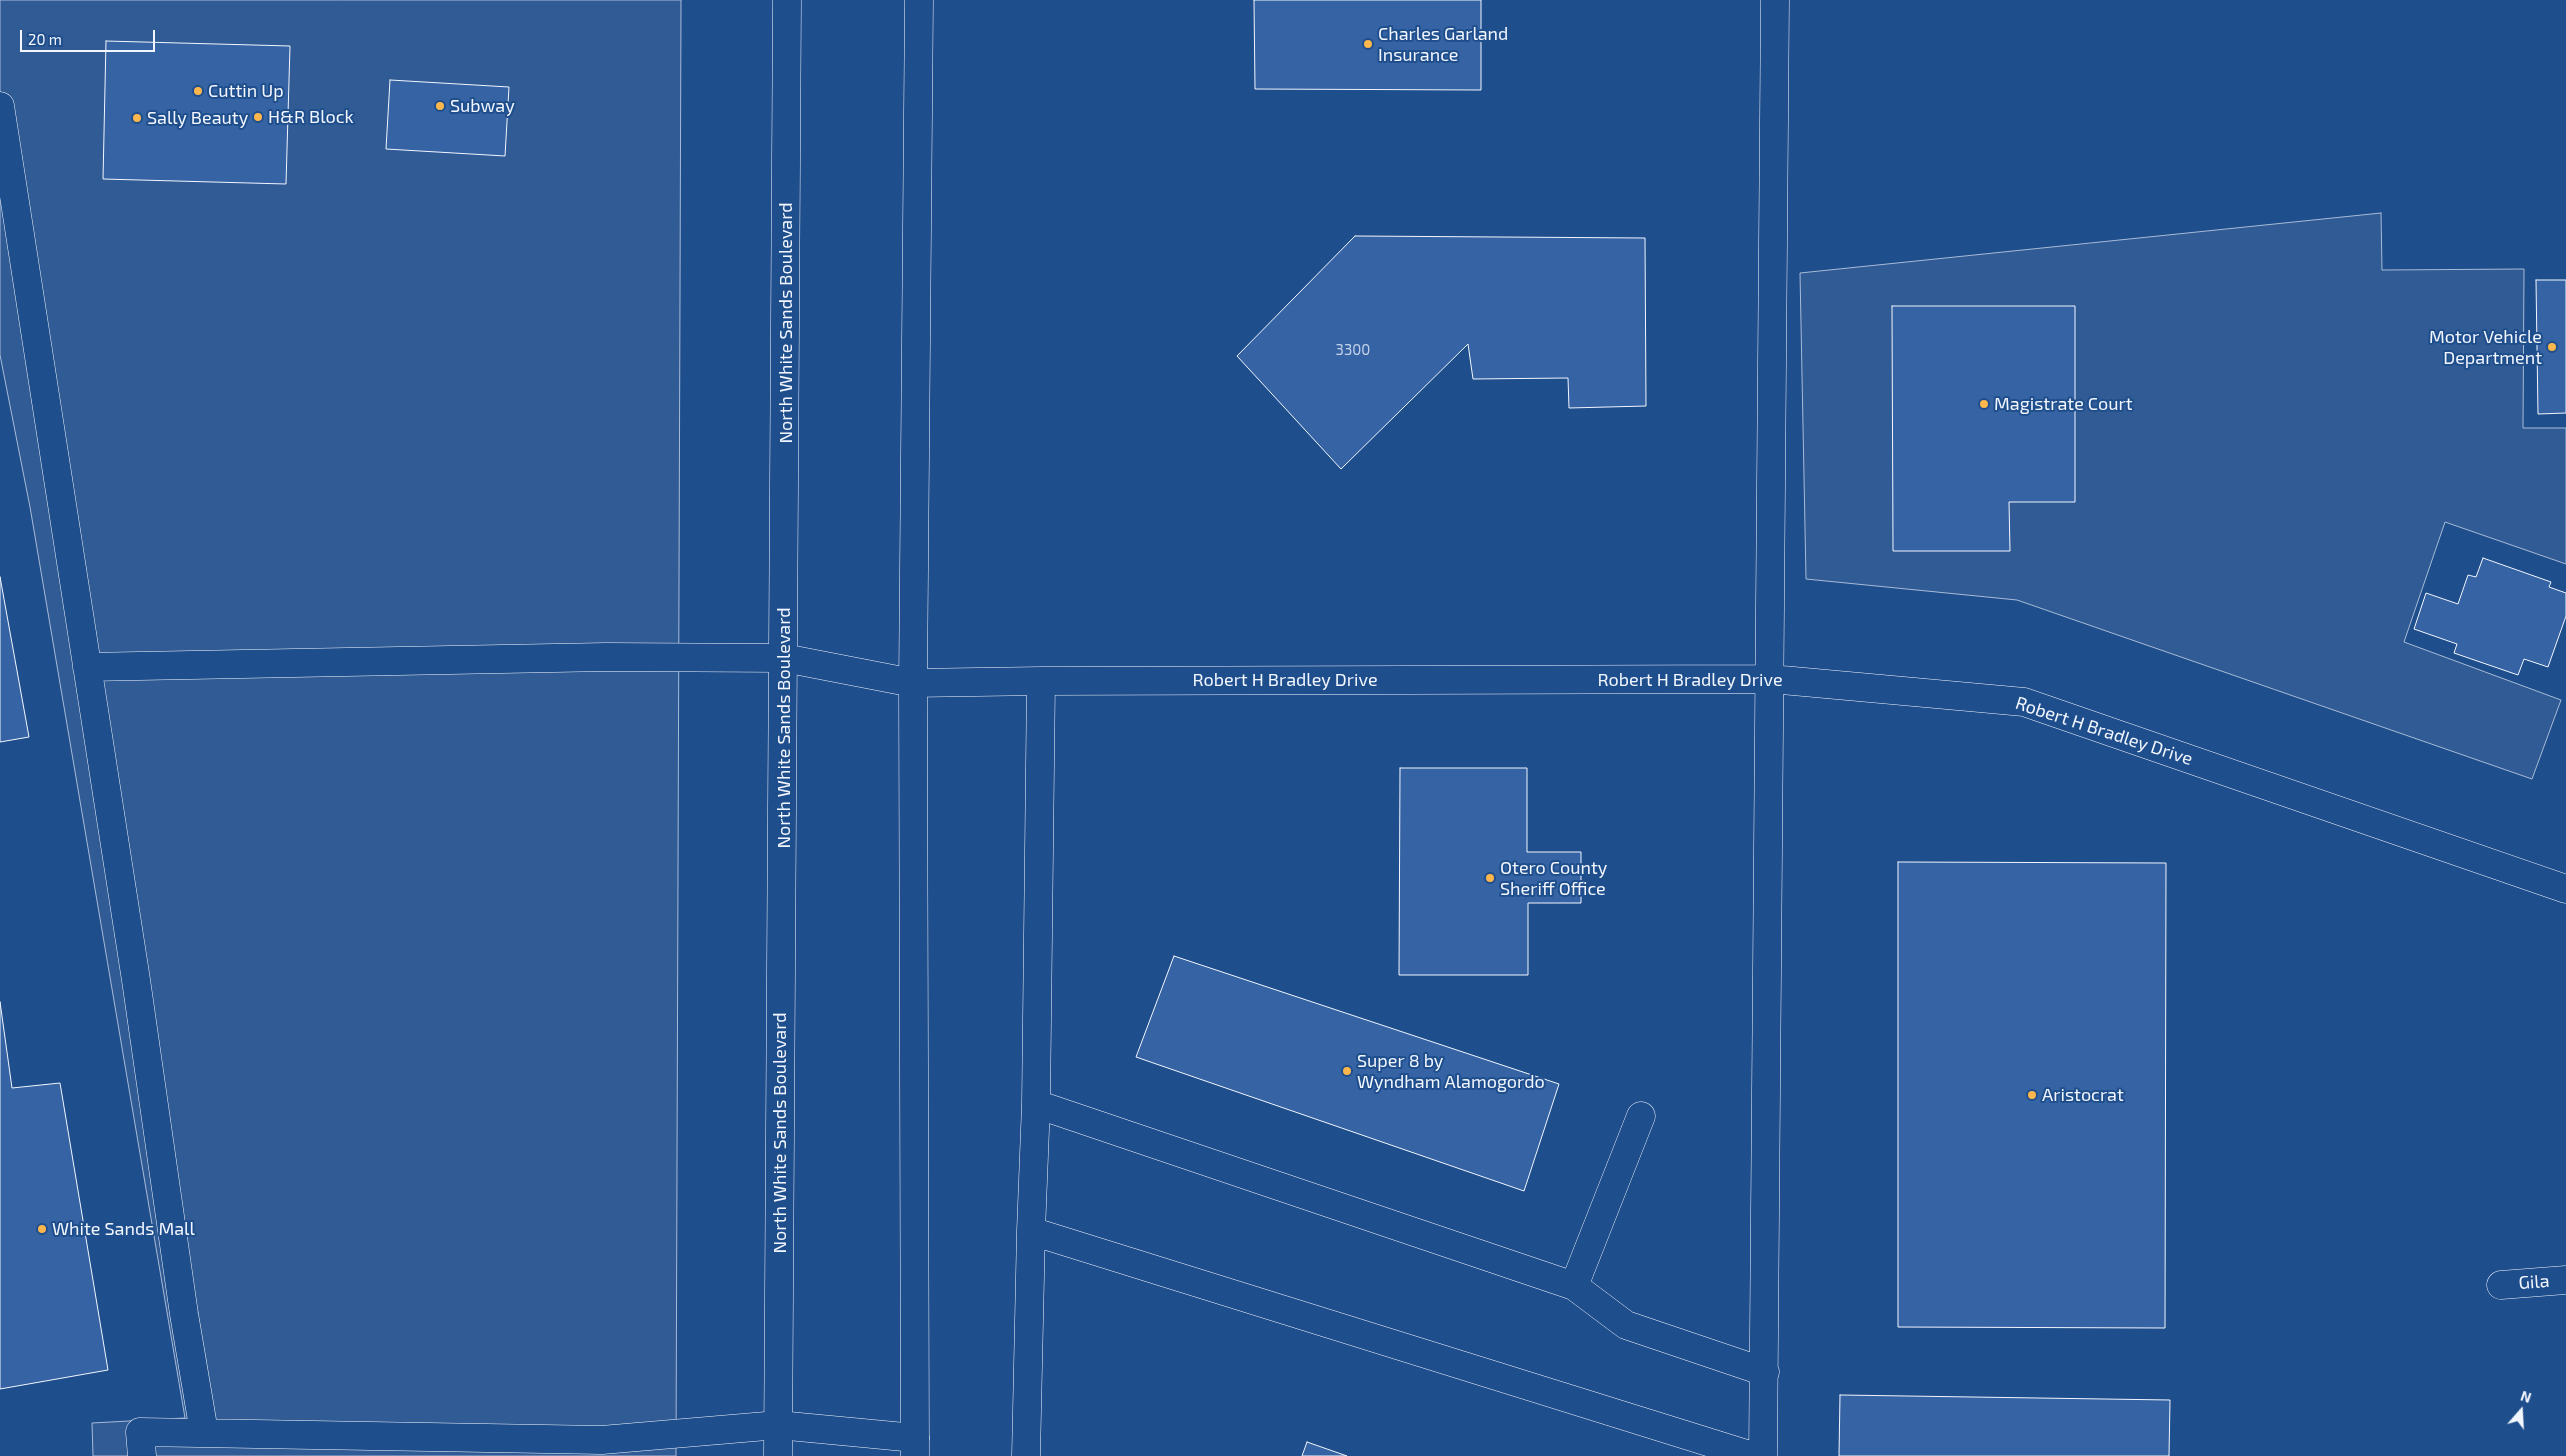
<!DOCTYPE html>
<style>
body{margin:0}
#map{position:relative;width:2566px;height:1456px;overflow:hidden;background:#1f4e8c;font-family:"Exo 2",sans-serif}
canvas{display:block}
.north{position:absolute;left:2496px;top:1386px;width:50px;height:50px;-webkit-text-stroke:4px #1f4e8c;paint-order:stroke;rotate:19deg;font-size:14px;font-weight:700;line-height:20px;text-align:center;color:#f2f6ff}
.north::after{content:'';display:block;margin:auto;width:18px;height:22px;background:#f2f6ff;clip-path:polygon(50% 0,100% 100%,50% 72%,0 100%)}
.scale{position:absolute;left:20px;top:30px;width:135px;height:22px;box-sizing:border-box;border:2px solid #f2f6ff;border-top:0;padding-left:6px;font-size:15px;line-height:18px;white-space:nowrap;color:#f2f6ff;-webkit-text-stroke:4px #1f4e8c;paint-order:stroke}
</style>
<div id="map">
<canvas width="2566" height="1456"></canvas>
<div class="north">N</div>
<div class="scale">20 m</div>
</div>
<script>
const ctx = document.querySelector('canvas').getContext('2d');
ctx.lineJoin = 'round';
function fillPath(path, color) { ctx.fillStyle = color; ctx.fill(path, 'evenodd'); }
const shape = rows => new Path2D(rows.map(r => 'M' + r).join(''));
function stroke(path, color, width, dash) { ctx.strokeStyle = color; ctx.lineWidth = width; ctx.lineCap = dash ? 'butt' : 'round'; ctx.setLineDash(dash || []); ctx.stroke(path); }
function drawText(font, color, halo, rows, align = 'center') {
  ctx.font = font + ' "Exo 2",sans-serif'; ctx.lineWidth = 4; ctx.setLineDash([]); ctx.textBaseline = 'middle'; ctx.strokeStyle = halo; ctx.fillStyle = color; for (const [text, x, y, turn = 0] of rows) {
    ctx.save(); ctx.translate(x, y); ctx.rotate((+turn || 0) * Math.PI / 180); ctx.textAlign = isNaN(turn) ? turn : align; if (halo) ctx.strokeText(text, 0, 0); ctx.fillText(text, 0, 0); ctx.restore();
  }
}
const parking = shape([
 [0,0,681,0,676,1456,93,1456,92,1423,185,1418,30,507,0,355,0,0],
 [2381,213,2382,270,2524,269,2523,428,2566,428,2566,564,2445,522,2404,642,2561,700,2532,779,2017,600,1806,579,1800,273,2381,213]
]);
const building = shape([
 [1254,0,1481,0,1481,90,1255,89,1254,0],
 [106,41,290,46,286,184,103,179,106,41],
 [390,80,509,87,505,156,386,149,390,80],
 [1355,236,1645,238,1646,406,1569,408,1568,378,1473,379,1468,344,1341,469,1237,356,1355,236],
 [2536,280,2566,280,2566,413,2538,414,2536,280],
 [1892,306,2075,306,2075,502,2009,502,2010,551,1893,551,1892,306],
 [2483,558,2551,582,2549,587,2566,593,2566,616,2548,667,2524,659,2518,675,2454,653,2457,644,2414,629,2426,593,2458,604,2468,575,2476,577,2483,558],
 [0,577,29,737,0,742,0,577],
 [1400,768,1527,768,1527,852,1581,852,1581,903,1528,903,1528,975,1399,975,1400,768],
 [1898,862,2166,863,2165,1328,1898,1327,1898,862],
 [1174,956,1559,1084,1524,1191,1136,1057,1174,956],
 [0,1002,12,1088,60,1083,108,1370,0,1389,0,1002],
 [1840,1395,2170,1400,2169,1456,1839,1456,1840,1395],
 [1307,1442,1347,1456,1302,1456,1307,1442]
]);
const minor = shape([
 [0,106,136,980,184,1314,204,1432],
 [87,667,606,657,784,658,913,683,1041,681,1771,679,2024,702,2566,889],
 [1036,1104,1574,1286,1641,1116],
 [1031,1231,1753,1456],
 [2501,1285,2566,1280],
 [1574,1286,1626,1325,1765,1372],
 [142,1456,140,1432,602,1440,778,1425,915,1438],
 [1026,1456,1031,1231,1036,1104,1041,681],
 [1763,1456,1775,0]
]);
const major = shape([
 [778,1456,787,0],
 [915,1456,913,683,919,0]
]);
const markers = [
 [1368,44,5,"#ffb74d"],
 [198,91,5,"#ffb74d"],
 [440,106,5,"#ffb74d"],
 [258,117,5,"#ffb74d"],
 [137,118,5,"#ffb74d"],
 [2552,347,5,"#ffb74d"],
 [1984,404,5,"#ffb74d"],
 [1490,878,5,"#ffb74d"],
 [1347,1071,5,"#ffb74d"],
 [2032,1095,5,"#ffb74d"],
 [42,1229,5,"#ffb74d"]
];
const numberNames = [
 ["3300",1353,350]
];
const poiNames = [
 ["Charles Garland",1378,34],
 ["Insurance",1378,55],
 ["Cuttin Up",208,91],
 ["Subway",450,106],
 ["H&R Block",268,117],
 ["Sally Beauty",147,118],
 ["Motor Vehicle",2542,337,"right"],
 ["Department",2542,358,"right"],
 ["Magistrate Court",1994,404],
 ["Otero County",1500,868],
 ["Sheriff Office",1500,889],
 ["Super 8 by",1357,1061],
 ["Wyndham Alamogordo",1357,1082],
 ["Aristocrat",2042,1095],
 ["White Sands Mall",52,1229]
];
const streetNames = [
 ["North White Sands Boulevard",786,323,-90],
 ["Robert H Bradley Drive",1285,680],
 ["Robert H Bradley Drive",1690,680],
 ["North White Sands Boulevard",784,728,-90],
 ["Robert H Bradley Drive",2104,731,18],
 ["North White Sands Boulevard",780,1133,-90],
 ["Gila",2534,1282,-4]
];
fillPath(parking, '#305b95');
stroke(parking, '#a8bbd7', 1);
fillPath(building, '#3563a3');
stroke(building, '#f2f6ff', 1);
stroke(minor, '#f2f6ff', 29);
stroke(major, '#f2f6ff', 29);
stroke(minor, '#1f4e8c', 28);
stroke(major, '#1f4e8c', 28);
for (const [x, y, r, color] of markers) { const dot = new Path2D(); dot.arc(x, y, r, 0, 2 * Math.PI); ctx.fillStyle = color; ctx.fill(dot); stroke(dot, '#1f4e8c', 2); }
drawText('15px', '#c3d1e8', null, numberNames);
drawText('18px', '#f2f6ff', '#1f4e8c', poiNames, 'left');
drawText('18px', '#f2f6ff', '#1f4e8c', streetNames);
</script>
